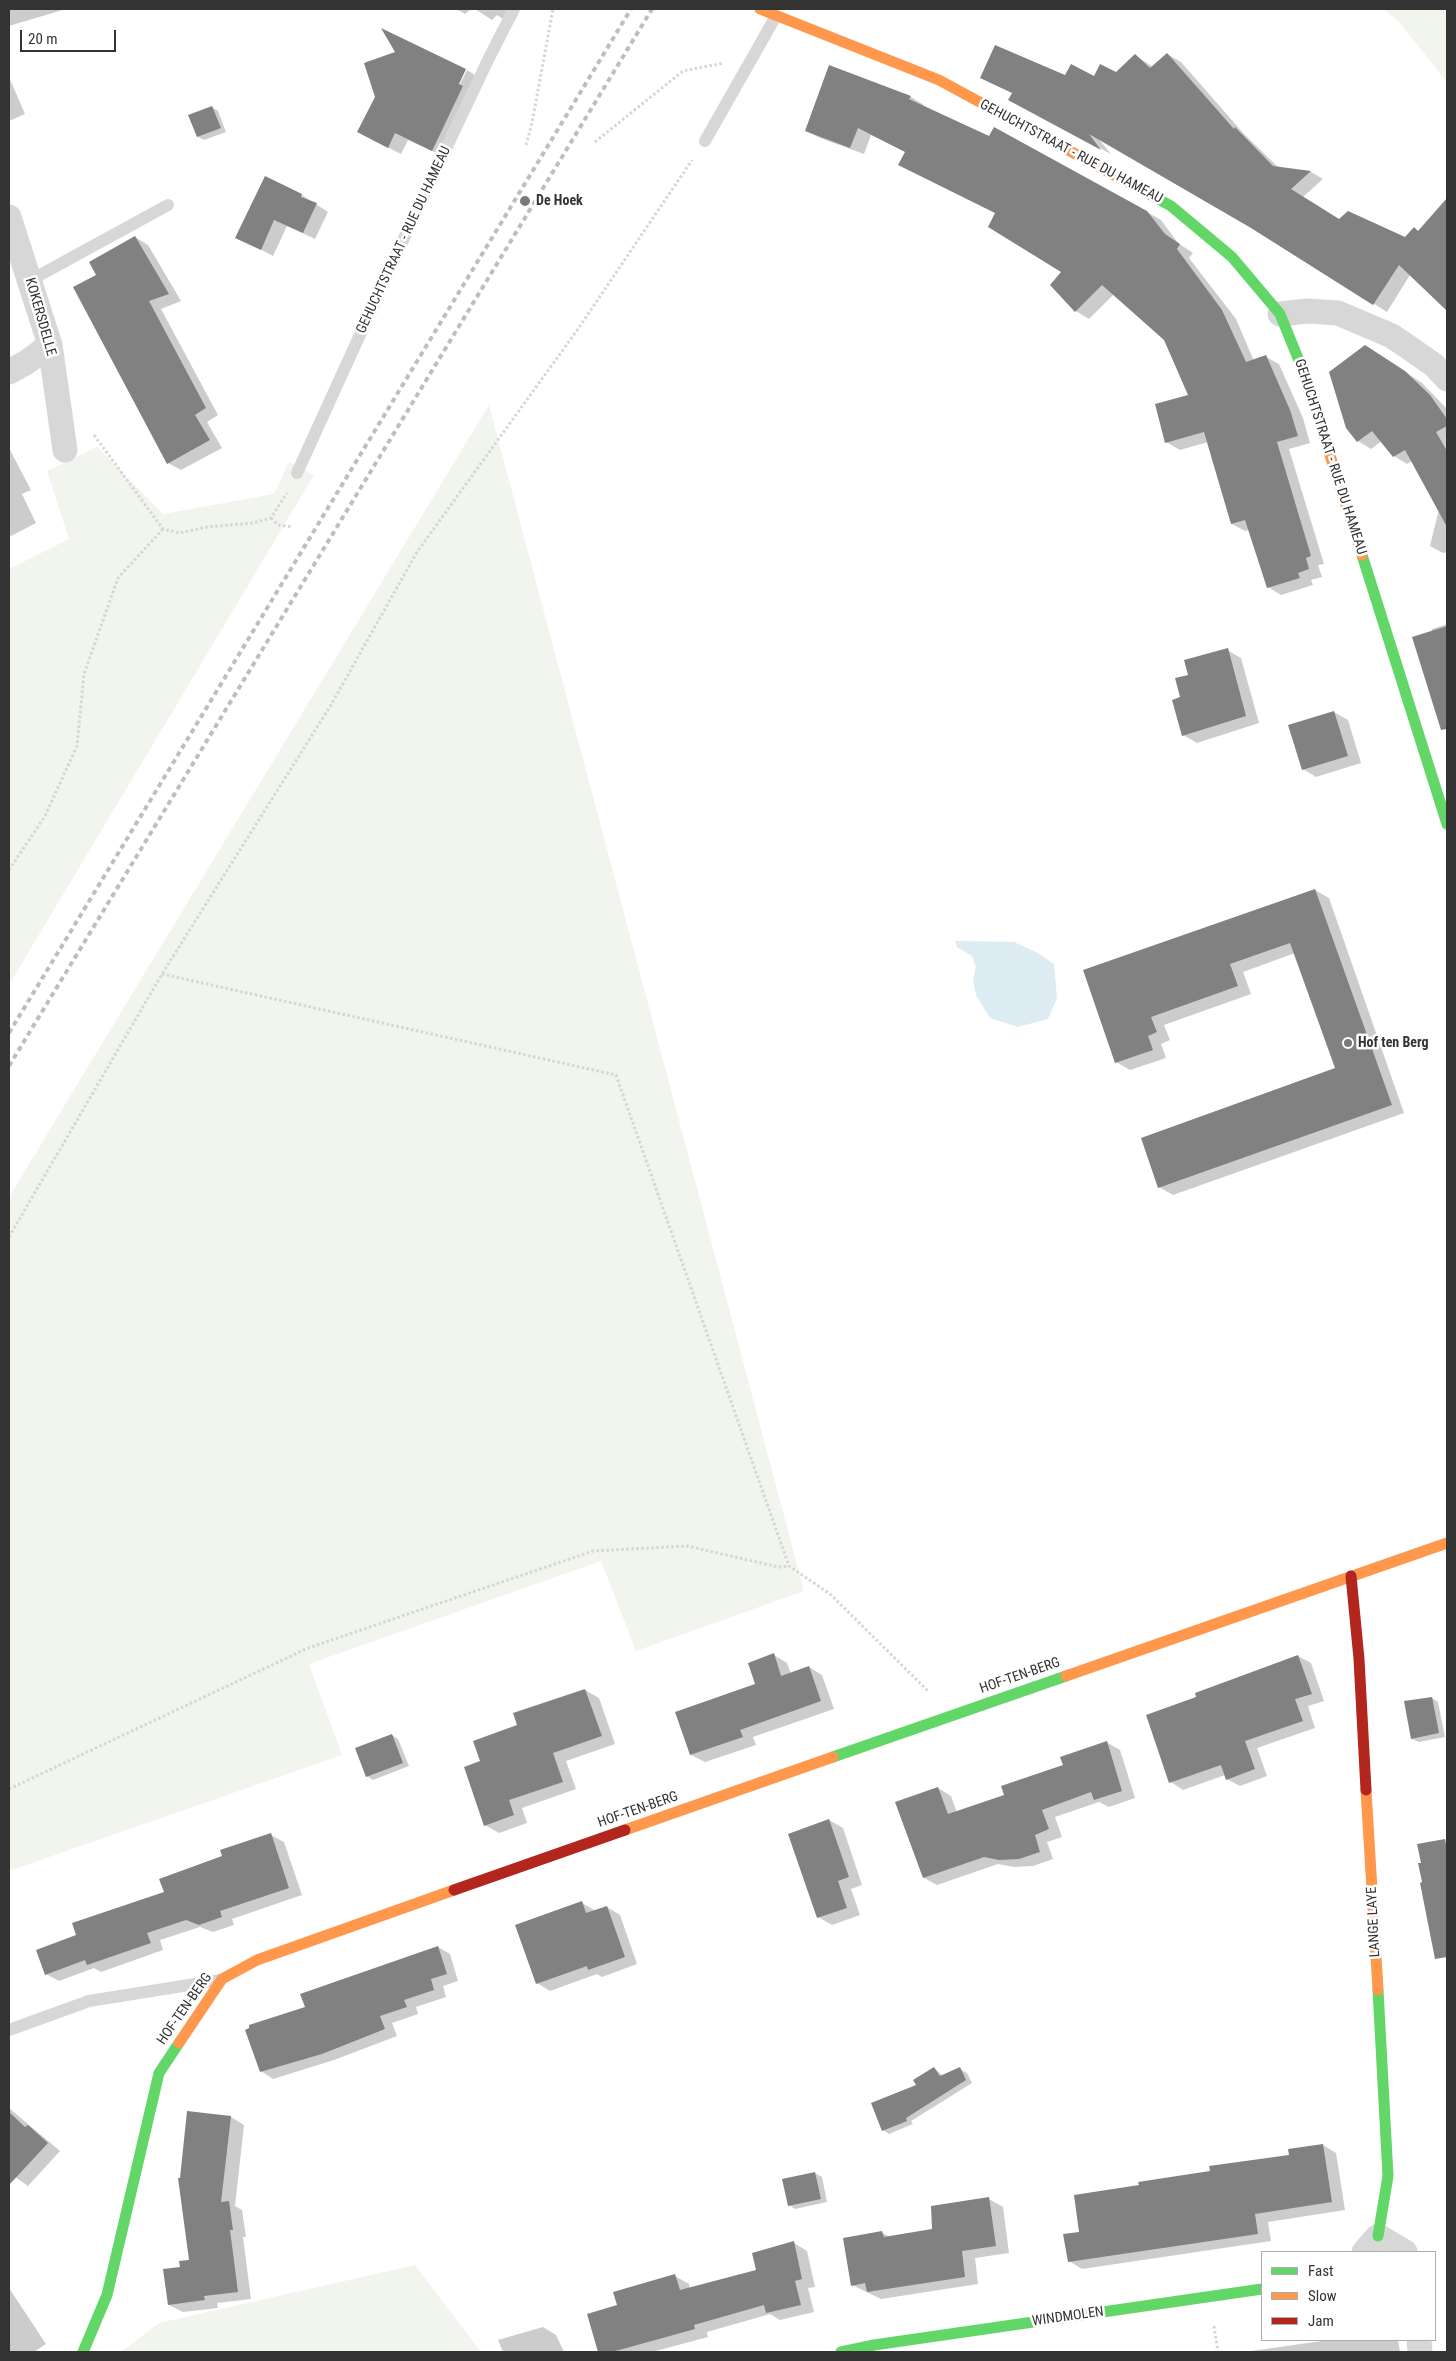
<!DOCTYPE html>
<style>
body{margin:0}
#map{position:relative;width:1456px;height:2361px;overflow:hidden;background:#fff;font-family:"Roboto Condensed",sans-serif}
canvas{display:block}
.frame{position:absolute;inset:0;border:10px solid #333;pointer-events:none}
.legend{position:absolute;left:1261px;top:2251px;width:175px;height:90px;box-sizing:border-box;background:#fff;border:1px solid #adadad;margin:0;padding:6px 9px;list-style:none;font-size:15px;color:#333}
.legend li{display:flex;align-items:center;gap:10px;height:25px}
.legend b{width:25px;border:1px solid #adadad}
.scale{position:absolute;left:20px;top:30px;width:96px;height:22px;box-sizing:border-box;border:2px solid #333;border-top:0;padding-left:6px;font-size:15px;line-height:18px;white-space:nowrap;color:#333;-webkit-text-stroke:4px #fff;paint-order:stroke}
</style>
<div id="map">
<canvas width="1456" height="2361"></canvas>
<div class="frame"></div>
<ul class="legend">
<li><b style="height:6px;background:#63d668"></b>Fast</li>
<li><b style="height:6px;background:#ff974d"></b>Slow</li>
<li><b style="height:6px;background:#b3261e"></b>Jam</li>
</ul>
<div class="scale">20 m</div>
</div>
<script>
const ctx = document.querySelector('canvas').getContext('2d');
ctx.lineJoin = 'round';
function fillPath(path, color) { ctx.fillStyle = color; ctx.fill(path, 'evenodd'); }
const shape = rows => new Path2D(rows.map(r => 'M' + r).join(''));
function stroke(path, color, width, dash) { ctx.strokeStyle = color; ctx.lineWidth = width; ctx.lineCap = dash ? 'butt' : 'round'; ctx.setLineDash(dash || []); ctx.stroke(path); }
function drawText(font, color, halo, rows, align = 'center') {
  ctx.font = font + ' "Roboto Condensed",sans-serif'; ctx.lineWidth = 5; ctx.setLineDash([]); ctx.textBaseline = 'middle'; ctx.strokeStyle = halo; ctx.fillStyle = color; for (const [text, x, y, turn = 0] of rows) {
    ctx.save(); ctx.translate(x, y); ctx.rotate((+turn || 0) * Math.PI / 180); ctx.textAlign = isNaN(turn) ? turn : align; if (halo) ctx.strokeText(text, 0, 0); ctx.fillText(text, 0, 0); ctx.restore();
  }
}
const green = shape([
 [1384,9,1447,9,1447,82,1399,22],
 [489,405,804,1591,636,1651,601,1561,309,1664,342,1755,9,1871,9,1197],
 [97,447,163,514,274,494,289,462,314,475,9,985,9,569,69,539,47,471],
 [415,2265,481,2352,121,2352,159,2323]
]);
const water = shape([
 [955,941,1014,942,1038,953,1054,964,1057,998,1048,1019,1018,1027,990,1018,976,995,973,981,976,967,972,956,957,947]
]);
const shadow = shape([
 [9,9,66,9,9,26],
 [456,9,471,9,465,14],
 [475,9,518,9,503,19,497,15,492,20],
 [1167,54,1181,62,1244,134,1279,168,1311,172,1323,179,1303,197,1340,220,1405,239,1419,232,1447,211,1447,310,1410,275,1387,312,1252,227,1098,138,1111,154,1023,107,1065,76,1095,78,1116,74,1135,55,1153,67],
 [830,67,911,97,924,105,922,107,1147,212,1161,220,1178,243,1193,253,1189,258,1236,319,1254,361,1266,357,1279,364,1303,418,1310,443,1289,449,1324,564,1318,565,1322,577,1311,580,1313,585,1281,595,1268,587,1250,530,1245,531,1232,524,1208,442,1180,450,1166,442,1190,396,1165,340,1114,294,1089,319,1076,311,1063,271,997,214,906,152,871,135,864,154,820,138,806,131],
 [467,70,478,77,445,157,408,140,401,154,371,139,455,89,457,90],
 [9,77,25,114,9,121],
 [212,107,218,111,226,132,204,140,198,137],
 [302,195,328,212,315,239,287,226,273,256,237,237],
 [135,237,148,245,181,301,161,309,218,415,207,422,222,448,181,470,168,463,98,276],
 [1378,354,1422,383,1447,409,1447,552,1443,553,1430,546,1439,509,1412,461,1407,464,1394,456,1382,441,1371,449,1358,441,1347,428],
 [9,448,31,490,22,494,36,523,9,537],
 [1447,624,1447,726,1440,721,1432,629],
 [1227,650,1241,658,1259,723,1197,743,1183,735,1181,698,1189,676],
 [1334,712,1348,720,1361,763,1316,777,1303,769],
 [1315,890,1329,898,1404,1113,1173,1195,1159,1187,1337,1069,1295,953,1243,972,1251,994,1164,1025,1170,1040,1161,1044,1166,1058,1130,1070,1116,1062,1085,971],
 [774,1655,787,1663,791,1674,809,1667,822,1675,834,1709,753,1737,756,1745,705,1762,691,1755,757,1685],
 [1298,1656,1311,1663,1324,1701,1308,1706,1315,1728,1257,1748,1267,1776,1240,1786,1227,1779,1225,1775,1183,1790,1171,1782,1198,1698,1196,1693],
 [585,1690,599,1698,615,1744,566,1761,576,1789,522,1808,527,1823,499,1833,485,1825,481,1762],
 [1432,1698,1438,1702,1445,1737,1419,1742,1412,1739],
 [392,1735,398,1739,409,1766,373,1780,367,1776],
 [1106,1742,1120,1750,1135,1798,1109,1807,1099,1802,1055,1817,1062,1837,1047,1842,1053,1859,1033,1866,1014,1867,998,1864,937,1885,924,1878,938,1788,951,1796,957,1813,1006,1796],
 [829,1820,843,1828,862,1885,851,1889,860,1915,832,1925,818,1917],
 [271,1835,284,1842,302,1895,232,1919,234,1925,213,1932,200,1927,160,1940,163,1950,101,1972,94,1968,59,1981,46,1974,77,1936,165,1892,224,1857],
 [1443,1840,1447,1842,1447,1931,1437,1933,1424,1883],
 [582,1903,596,1911,607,1907,620,1915,637,1964,602,1977,597,1974,550,1991,537,1983],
 [438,1947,450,1954,458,1981,443,1986,446,1997,416,2007,418,2014,392,2023,397,2036,334,2060,273,2079,261,2071,306,2007],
 [934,2068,943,2076,960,2069,967,2073,972,2083,911,2121,913,2124,889,2134,883,2130],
 [9,2108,60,2151,28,2186,9,2173],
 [188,2113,231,2117,244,2125,235,2206,242,2210,246,2237,243,2237,251,2299,217,2303,218,2308,183,2312,169,2305,181,2268,190,2261,182,2179],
 [1323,2145,1336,2153,1345,2210,1268,2222,1271,2241,1082,2269,1069,2261,1140,2186,1290,2156],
 [815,2173,822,2177,827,2202,795,2209,789,2205],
 [989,2199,1003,2207,1009,2253,975,2258,978,2284,881,2299,852,2285,882,2233,890,2237,933,2230],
 [794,2243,807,2251,815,2287,808,2288,814,2312,780,2320,770,2314,707,2332,708,2337,652,2352,599,2352,588,2314,618,2306,675,2276,689,2284,690,2289,757,2271],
 [9,2288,46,2344,34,2352,9,2352],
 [543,2327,556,2335,564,2352,503,2352,498,2340],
 [1329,2340,1398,2340,1400,2352,1244,2352]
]);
const building = shape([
 [381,28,466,69,459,84,463,86,432,151,395,133,388,148,357,132,375,97,364,63,395,52],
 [995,45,1065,75,1071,64,1094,76,1100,64,1116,72,1135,54,1150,68,1167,53,1234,129,1235,127,1273,166,1311,171,1291,189,1339,219,1348,211,1405,237,1414,227,1418,231,1447,198,1447,311,1399,265,1373,305,1251,228,1089,134,1101,150,1008,100,1012,93,980,78],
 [829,65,911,96,909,99,989,136,994,127,1147,211,1165,234,1180,244,1177,249,1222,310,1246,362,1266,355,1290,410,1298,436,1277,442,1311,556,1306,558,1309,569,1298,573,1300,578,1267,588,1245,520,1231,524,1204,432,1165,443,1155,404,1188,395,1164,340,1102,285,1075,312,1050,285,1061,272,988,227,995,213,898,165,905,152,858,128,850,148,805,131],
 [212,106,221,128,197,137,188,115],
 [265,176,302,194,301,197,317,203,303,233,274,220,261,250,235,238],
 [135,236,169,294,149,301,206,408,195,415,210,440,167,464,73,287,96,275,89,262],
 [1365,345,1405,371,1430,395,1447,419,1447,426,1436,432,1447,451,1447,527,1405,450,1393,457,1372,431,1357,442,1346,428,1329,372],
 [1447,626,1447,729,1441,730,1412,637],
 [1228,648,1246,716,1182,736,1172,700,1180,697,1175,678,1188,675,1184,660],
 [1334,711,1348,756,1302,770,1288,725],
 [1315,889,1392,1105,1158,1188,1141,1138,1335,1068,1290,943,1230,964,1238,986,1151,1017,1157,1032,1148,1036,1153,1050,1115,1063,1083,970],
 [774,1653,781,1676,809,1666,821,1701,740,1730,743,1737,690,1755,675,1712,755,1684,748,1663],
 [1298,1655,1312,1694,1295,1699,1303,1721,1245,1741,1255,1769,1226,1780,1221,1765,1169,1783,1146,1715,1196,1697,1195,1693],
 [585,1689,602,1736,553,1753,563,1782,509,1800,514,1815,484,1826,464,1767,480,1761,473,1741,517,1725,513,1713],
 [1432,1697,1439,1733,1411,1739,1404,1701],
 [392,1734,403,1763,366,1777,355,1748],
 [1107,1741,1122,1791,1094,1800,1091,1792,1042,1810,1049,1829,1035,1835,1040,1852,1019,1859,999,1860,984,1857,923,1878,895,1802,938,1787,948,1814,1004,1795,1001,1786,1063,1765,1060,1757],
 [829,1819,849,1877,838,1881,847,1908,817,1918,788,1834],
 [271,1833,289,1888,220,1911,222,1917,199,1925,186,1920,147,1933,151,1943,87,1965,85,1960,45,1975,36,1950,76,1935,72,1923,164,1892,159,1879,222,1856,220,1850],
 [1445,1839,1447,1852,1447,1957,1435,1959,1420,1883,1422,1882,1418,1863,1421,1863,1417,1844],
 [582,1901,586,1913,607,1906,625,1957,588,1970,587,1966,536,1984,515,1925],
 [438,1946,447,1974,431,1979,434,1990,404,2000,407,2007,380,2016,385,2029,322,2054,260,2072,245,2030,249,2028,249,2025,305,2007,300,1994],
 [934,2067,940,2076,960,2067,966,2080,906,2118,907,2121,882,2131,871,2103,916,2085,913,2080],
 [187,2111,231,2116,221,2202,229,2201,233,2230,230,2230,238,2292,204,2296,205,2300,168,2305,163,2269,180,2267,179,2261,189,2260,178,2178,180,2178],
 [9,2112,25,2127,28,2125,48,2143,9,2185],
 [1323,2144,1332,2202,1255,2214,1258,2234,1068,2262,1063,2234,1079,2232,1074,2195,1139,2185,1138,2182,1210,2171,1209,2166,1289,2155,1288,2149],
 [815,2172,821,2199,788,2206,782,2179],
 [989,2197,996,2246,962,2251,965,2277,867,2292,865,2283,851,2286,843,2238,882,2231,884,2237,932,2229,931,2206],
 [794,2241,802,2279,795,2281,801,2305,766,2313,764,2305,694,2325,695,2329,612,2352,598,2352,587,2314,617,2305,613,2292,675,2274,680,2290,756,2270,752,2253]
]);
const path = shape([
 [595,142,683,71,724,63],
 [526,145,532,123,553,9],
 [94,435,163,529,179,533,208,527,253,523,271,518,287,493],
 [271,518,278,525,293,527],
 [9,870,45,816,77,746,84,674,118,578,163,529],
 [162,974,616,1075,789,1566,830,1594,929,1692],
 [9,1237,162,974,331,705,417,552,578,329,692,160],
 [9,1789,308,1648,593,1551,687,1546,779,1567,789,1566],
 [1214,2326,1218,2352]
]);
const lane = shape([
 [705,141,776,16],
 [29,281,168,205],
 [297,473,415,214,488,60,514,9],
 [9,2030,89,2001,220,1980]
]);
const street = shape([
 [9,217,50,345,65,450],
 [1280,314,1308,311,1338,313,1392,336,1434,365,1447,379],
 [9,372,27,362,50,345],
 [1364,2252,1378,2236,1405,2252],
 [1419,2340,1420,2352]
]);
const fast = shape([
 [1127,182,1171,206,1232,257,1280,314,1302,368],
 [1362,555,1447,824],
 [833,1757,1066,1676],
 [1378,1990,1388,2176,1378,2236],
 [83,2352,107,2295,159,2073,179,2043],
 [841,2352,874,2345,1262,2289]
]);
const slow = shape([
 [760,9,939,80,1127,182],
 [1302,368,1362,555],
 [1066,1676,1447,1543],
 [1366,1790,1378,1990],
 [625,1830,833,1757],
 [179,2043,222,1979,257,1960,454,1890]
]);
const jam = shape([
 [1351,1576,1359,1659,1366,1790],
 [454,1890,625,1830]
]);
const rail = shape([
 [9,1033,631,9],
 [9,1066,652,9]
]);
const markers = [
 [525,201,6,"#7a7a7a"],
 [1348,1043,5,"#7a7a7a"]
];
const streetNames = [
 ["GEHUCHTSTRAAT - RUE DU HAMEAU",1071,152,28],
 ["GEHUCHTSTRAAT - RUE DU HAMEAU",404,240,-65],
 ["KOKERSDELLE",40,317,74],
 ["GEHUCHTSTRAAT - RUE DU HAMEAU",1330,457,72],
 ["HOF-TEN-BERG",1020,1676,-19],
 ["HOF-TEN-BERG",638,1810,-19],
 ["LANGE LAYE",1374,1922,-93],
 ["HOF-TEN-BERG",185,2009,-55],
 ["WINDMOLEN",1068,2317,-8]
];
const poiNames = [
 ["De Hoek",536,201],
 ["Hof ten Berg",1358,1043]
];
fillPath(green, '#f1f5ed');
fillPath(water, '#ddebf3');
fillPath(shadow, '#0003');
fillPath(building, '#818181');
stroke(path, '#d6d6d6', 3, [2.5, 2.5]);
stroke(lane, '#d7d7d7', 12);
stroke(street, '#d7d7d7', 25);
stroke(fast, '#63d668', 11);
stroke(slow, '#ff974d', 11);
stroke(jam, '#b3261e', 11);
stroke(rail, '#bebebe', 4, [5, 4]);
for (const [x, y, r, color] of markers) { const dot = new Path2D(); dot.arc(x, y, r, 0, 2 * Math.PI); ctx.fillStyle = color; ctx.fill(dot); stroke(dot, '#fff', 2); }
drawText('14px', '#333', '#fff', streetNames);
drawText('bold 14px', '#333', '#fff', poiNames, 'left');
</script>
